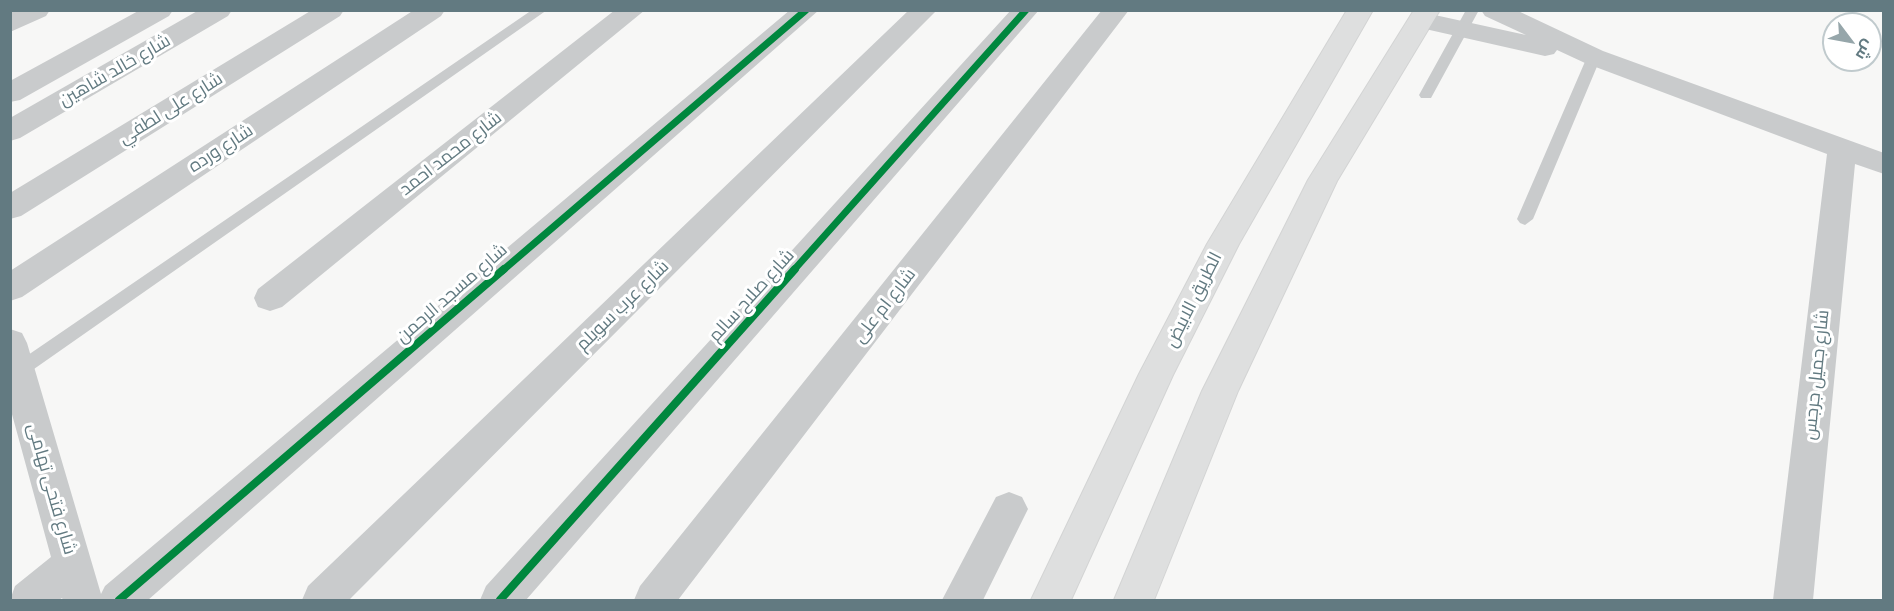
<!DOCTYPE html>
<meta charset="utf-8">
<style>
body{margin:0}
#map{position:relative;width:1894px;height:611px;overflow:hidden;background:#f7f7f6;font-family:"Archivo Narrow",Cairo,sans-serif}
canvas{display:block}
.frame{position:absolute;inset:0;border:12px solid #627a81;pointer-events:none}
.north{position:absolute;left:1822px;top:12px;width:60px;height:60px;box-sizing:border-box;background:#fff;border:2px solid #c0cacd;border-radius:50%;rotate:122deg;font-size:16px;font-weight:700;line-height:24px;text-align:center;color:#627a81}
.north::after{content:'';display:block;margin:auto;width:21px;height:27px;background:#96a6aa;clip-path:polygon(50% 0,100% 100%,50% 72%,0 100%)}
</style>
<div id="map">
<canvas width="1894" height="611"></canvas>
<div class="frame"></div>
<div class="north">ش</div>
</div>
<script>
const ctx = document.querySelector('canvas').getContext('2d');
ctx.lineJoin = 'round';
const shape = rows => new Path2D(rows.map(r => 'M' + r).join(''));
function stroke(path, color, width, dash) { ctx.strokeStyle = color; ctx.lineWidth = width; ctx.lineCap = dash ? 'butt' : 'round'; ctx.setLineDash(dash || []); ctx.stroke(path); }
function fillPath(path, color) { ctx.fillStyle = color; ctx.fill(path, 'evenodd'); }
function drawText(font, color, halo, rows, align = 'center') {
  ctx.font = font + ' "Archivo Narrow",Cairo,sans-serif'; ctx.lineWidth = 6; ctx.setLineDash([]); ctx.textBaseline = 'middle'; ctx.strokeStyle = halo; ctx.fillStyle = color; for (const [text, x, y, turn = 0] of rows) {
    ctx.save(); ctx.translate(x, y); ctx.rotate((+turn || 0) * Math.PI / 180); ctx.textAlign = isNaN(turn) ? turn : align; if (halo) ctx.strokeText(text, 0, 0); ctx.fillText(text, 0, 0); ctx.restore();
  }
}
const service = shape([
 [532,10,547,10,24,376,18,378,12,376,12,366,532,10],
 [1466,10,1479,10,1431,98,1421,98,1419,95,1466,10],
 [1594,53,1601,57,1533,219,1525,225,1520,223,1517,219,1587,57,1594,53]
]);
const minor = shape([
 [16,10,50,10,46,16,10,32,10,13,16,10],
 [140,10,173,10,169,16,20,100,10,102,10,81,140,10],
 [199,10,232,10,228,16,20,138,10,141,10,118,199,10],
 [312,10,344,10,340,16,21,216,10,219,10,193,312,10],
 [414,10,445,10,441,16,22,297,10,301,10,271,414,10],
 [615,10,645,10,282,307,270,311,258,307,254,298,258,289,615,10],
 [790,10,819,10,148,600,63,600,62,598,59,600,10,600,15,586,51,557,10,407,10,329,22,333,27,343,101,594,105,586,790,10],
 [909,10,937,10,349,600,302,600,308,586,909,10],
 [1011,10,1039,10,526,600,480,600,486,586,1011,10],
 [1102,10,1129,10,678,600,634,600,640,586,1102,10],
 [1481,10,1516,10,1603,51,1884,153,1884,174,1855,164,1813,600,1773,600,1827,154,1585,63,1557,50,1554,54,1545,56,1412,26,1408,20,1412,14,1421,12,1526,35,1485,16,1481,10],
 [1009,492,1022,497,1028,509,983,600,942,600,996,497,1009,492]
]);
const primary = shape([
 [1347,10,1373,10,1239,244,1173,375,1071,600,1031,600,1139,374,1207,244,1347,10],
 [1414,10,1440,10,1337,181,1238,391,1154,600,1114,600,1202,391,1308,180,1414,10]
]);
const cyclewayFar1 = shape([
 [502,271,806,10],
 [793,271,1026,10]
]);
const cycleway = shape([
 [119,600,504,269],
 [500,600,795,269]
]);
const streetNames = [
 ["شارع خالد شاهين",115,71,-30],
 ["شارع على لطفي",171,109,-32],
 ["شارع ورده",221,149,-33],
 ["شارع محمد احمد",451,154,-38],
 ["شارع مسجد الرحمن",452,294,-41],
 ["شارع صلاح سالم",752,296,-48],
 ["الطريق الابيض",1194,300,-63],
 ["شارع عرب سويلم",623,306,-44],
 ["شارع ام على",885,306,-52],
 ["شارع جميل جرجس",1817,375,-84],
 ["شارع فتحى تهامى",51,489,74]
];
stroke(primary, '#d3d4d4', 2);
fillPath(service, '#c9cbcc');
fillPath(minor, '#c9cbcc');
fillPath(primary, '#dedfdf');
stroke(cyclewayFar1, '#00873e', 7);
stroke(cycleway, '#00873e', 8);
drawText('18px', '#627a81', '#fff', streetNames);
</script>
